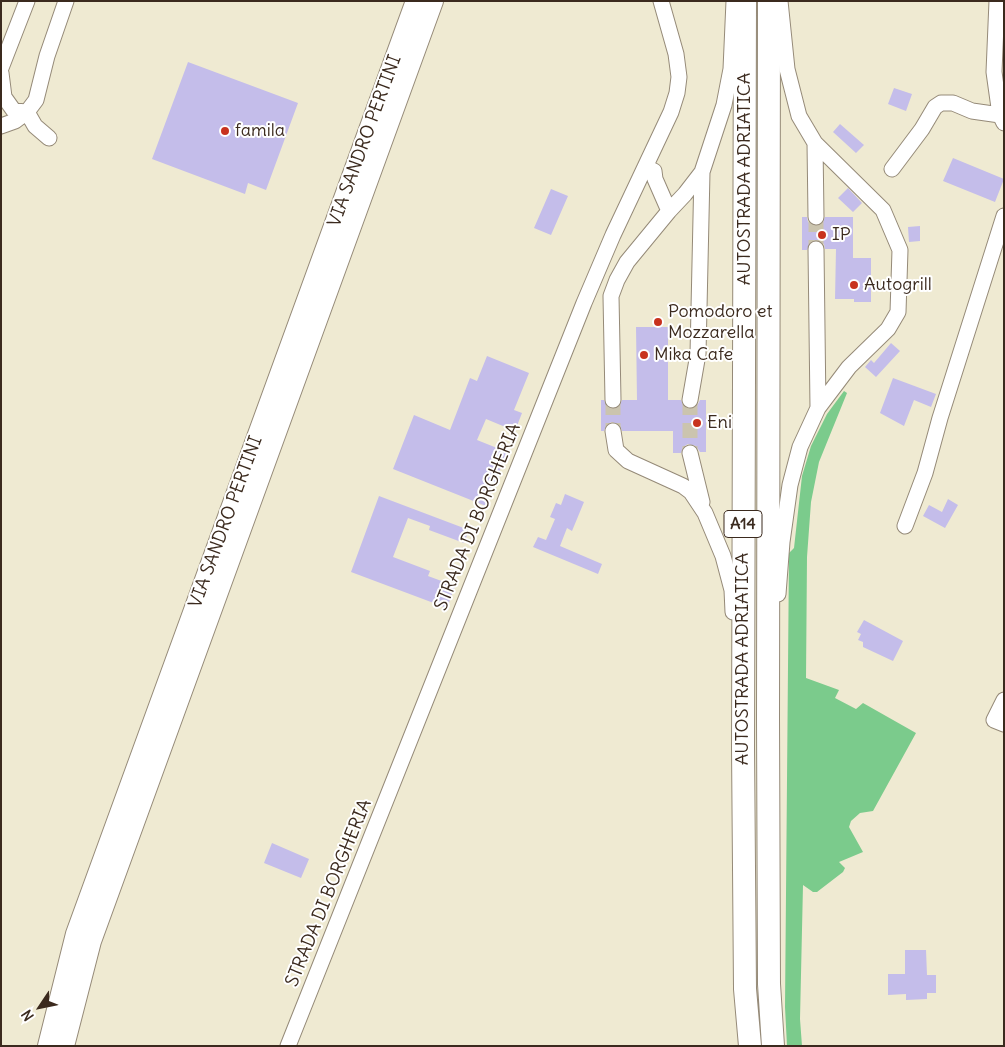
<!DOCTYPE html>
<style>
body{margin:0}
#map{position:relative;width:1005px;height:1047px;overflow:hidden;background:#efead2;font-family:Delius,sans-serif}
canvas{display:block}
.frame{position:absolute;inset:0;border:2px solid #3b2a1e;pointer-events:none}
.north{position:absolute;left:15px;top:982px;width:50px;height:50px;-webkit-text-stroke:4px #fff;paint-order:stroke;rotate:236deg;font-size:14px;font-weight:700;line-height:20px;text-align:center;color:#3b2a1e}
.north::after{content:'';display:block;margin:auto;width:18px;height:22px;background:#3b2a1e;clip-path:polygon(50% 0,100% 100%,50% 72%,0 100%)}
</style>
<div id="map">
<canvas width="1005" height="1047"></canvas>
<div class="frame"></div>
<div class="north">N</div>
</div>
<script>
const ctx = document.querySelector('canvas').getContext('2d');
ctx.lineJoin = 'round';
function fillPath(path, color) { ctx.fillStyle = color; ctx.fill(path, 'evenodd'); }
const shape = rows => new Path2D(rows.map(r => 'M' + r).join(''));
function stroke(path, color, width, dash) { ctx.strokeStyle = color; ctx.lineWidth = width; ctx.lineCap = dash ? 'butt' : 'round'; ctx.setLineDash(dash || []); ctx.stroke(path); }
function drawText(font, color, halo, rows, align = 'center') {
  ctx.font = font + ' Delius,sans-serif'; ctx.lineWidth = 4; ctx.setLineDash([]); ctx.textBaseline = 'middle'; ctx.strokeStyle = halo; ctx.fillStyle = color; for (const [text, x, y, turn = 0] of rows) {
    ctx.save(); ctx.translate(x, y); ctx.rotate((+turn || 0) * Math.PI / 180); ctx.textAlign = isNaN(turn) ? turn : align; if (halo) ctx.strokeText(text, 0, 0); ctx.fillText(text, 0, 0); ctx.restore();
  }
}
const green = shape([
 [844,391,847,393,819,462,811,502,807,557,806,678,839,690,835,698,856,709,863,703,916,733,873,811,860,813,851,821,849,827,863,852,839,862,845,868,843,872,817,892,813,892,803,885,800,1019,802,1046,787,1046,785,1007,789,553,794,548,802,476,811,446,827,414]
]);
const building = shape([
 [188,62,298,103,266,190,248,183,245,194,152,159],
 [894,88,912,94,906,111,888,104],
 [840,124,864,145,856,153,833,132],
 [953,158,1004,179,995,202,943,181],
 [848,188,862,203,853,212,838,198],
 [551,189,568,196,551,235,534,228],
 [802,217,807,217,808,222,816,226,821,225,825,217,853,217,853,258,871,258,871,302,854,302,854,299,835,299,836,249,825,249,824,244,816,240,811,241,807,250,802,250],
 [920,226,920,241,909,242,908,227],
 [636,327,668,327,668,400,681,400,684,407,689,409,697,406,700,400,706,400,706,452,700,452,696,446,688,444,683,447,681,453,673,453,673,431,622,431,620,425,612,422,607,424,604,431,601,431,601,400,604,400,608,408,613,409,618,408,622,400,637,400],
 [891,343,900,351,876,377,865,367,871,360,874,363],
 [487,356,529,373,514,410,522,413,515,431,486,419,477,440,507,452,486,506,393,469,414,415,450,430,470,378,477,381],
 [893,378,936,394,931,407,914,400,904,426,880,413],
 [565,494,584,502,572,531,567,528,560,546,602,564,598,574,533,547,538,537,546,540,555,519,550,517,556,503,561,505],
 [379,496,469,530,464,543,429,530,430,526,408,518,393,557,430,571,428,576,455,586,447,608,351,572],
 [948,499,958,505,945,528,923,516,929,505,942,512],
 [864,620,903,641,893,661,863,647,863,642,858,640,861,634,857,632],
 [272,843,309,859,301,878,264,863],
 [905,950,926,950,927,975,936,975,936,993,927,993,927,999,906,1000,906,994,888,995,888,974,905,974]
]);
const minorTunnel = shape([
 [816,217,816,249],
 [613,400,613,431],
 [690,400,690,453]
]);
const minor = shape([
 [997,1,994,72,1000,115,1004,123],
 [1,68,27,1],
 [1,73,4,97,14,111,27,112],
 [27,112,35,126,49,138],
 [1,126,15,121,27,112,36,100,47,56,66,1],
 [815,143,816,217],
 [646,167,654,171,655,179,669,211],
 [892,169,922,129,935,107,941,103,953,103,972,111,1000,115],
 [816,249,818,408],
 [613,400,611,296,617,280,627,262,669,211,685,194,702,172],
 [690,400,698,354,702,172,724,105,731,69,734,1],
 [613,431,616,450,628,461,683,486,691,492,705,513,723,556,732,590,733,612],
 [690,453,702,502],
 [905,526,925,473,940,418,1004,216],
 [778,594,782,542,790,485,800,447,818,408,849,367,888,329,898,312,900,250,883,210,815,143,799,116,787,69,780,1],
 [1004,700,994,720,1004,724],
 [288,1046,584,303,613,235,671,112,677,93,679,77,676,54,661,1]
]);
const major = shape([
 [48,1046,76,934,416,1],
 [64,1046,91,941,433,1]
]);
const highway = shape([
 [745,1,743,747,745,989,750,1046],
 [769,1,768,718,769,984,773,1046]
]);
const markers = [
 [225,131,5,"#c8321e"],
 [822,235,5,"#c8321e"],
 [854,285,5,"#c8321e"],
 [658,322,5,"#c8321e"],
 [644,355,5,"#c8321e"],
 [697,423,5,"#c8321e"]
];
const shields = [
 [743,524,38]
];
const shieldNames = [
 ["A14",743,524]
];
const poiNames = [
 ["famila",235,131],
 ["IP",832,235],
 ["Autogrill",864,285],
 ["Pomodoro et",668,312],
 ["Mozzarella",668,333],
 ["Mika Cafe",654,355],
 ["Eni",707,423]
];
const streetNames = [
 ["VIA SANDRO PERTINI",365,141,-70],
 ["AUTOSTRADA ADRIATICA",745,179,-90],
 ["STRADA DI BORGHERIA",478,517,-68],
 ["VIA SANDRO PERTINI",226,522,-70],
 ["AUTOSTRADA ADRIATICA",743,659,-90],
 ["STRADA DI BORGHERIA",329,893,-68]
];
fillPath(green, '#7bcb8c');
fillPath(building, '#c4bdea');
stroke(minorTunnel, '#cbc4ae', 15, [15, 8]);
stroke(minor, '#958a78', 17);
stroke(major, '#958a78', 22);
stroke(highway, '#958a78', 24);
stroke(minor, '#fff', 15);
stroke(major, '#fff', 20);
stroke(highway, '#fff', 22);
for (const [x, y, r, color] of markers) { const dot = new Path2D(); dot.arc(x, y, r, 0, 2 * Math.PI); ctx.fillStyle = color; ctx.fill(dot); stroke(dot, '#fff', 2); }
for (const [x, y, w] of shields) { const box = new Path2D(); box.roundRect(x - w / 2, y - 13.5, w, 27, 4); ctx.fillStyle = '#fff'; ctx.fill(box); stroke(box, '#3b2a1e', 1); }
drawText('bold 16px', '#3b2a1e', null, shieldNames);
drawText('18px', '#3b2a1e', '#fff', poiNames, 'left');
drawText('18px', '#3b2a1e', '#fff', streetNames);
</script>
